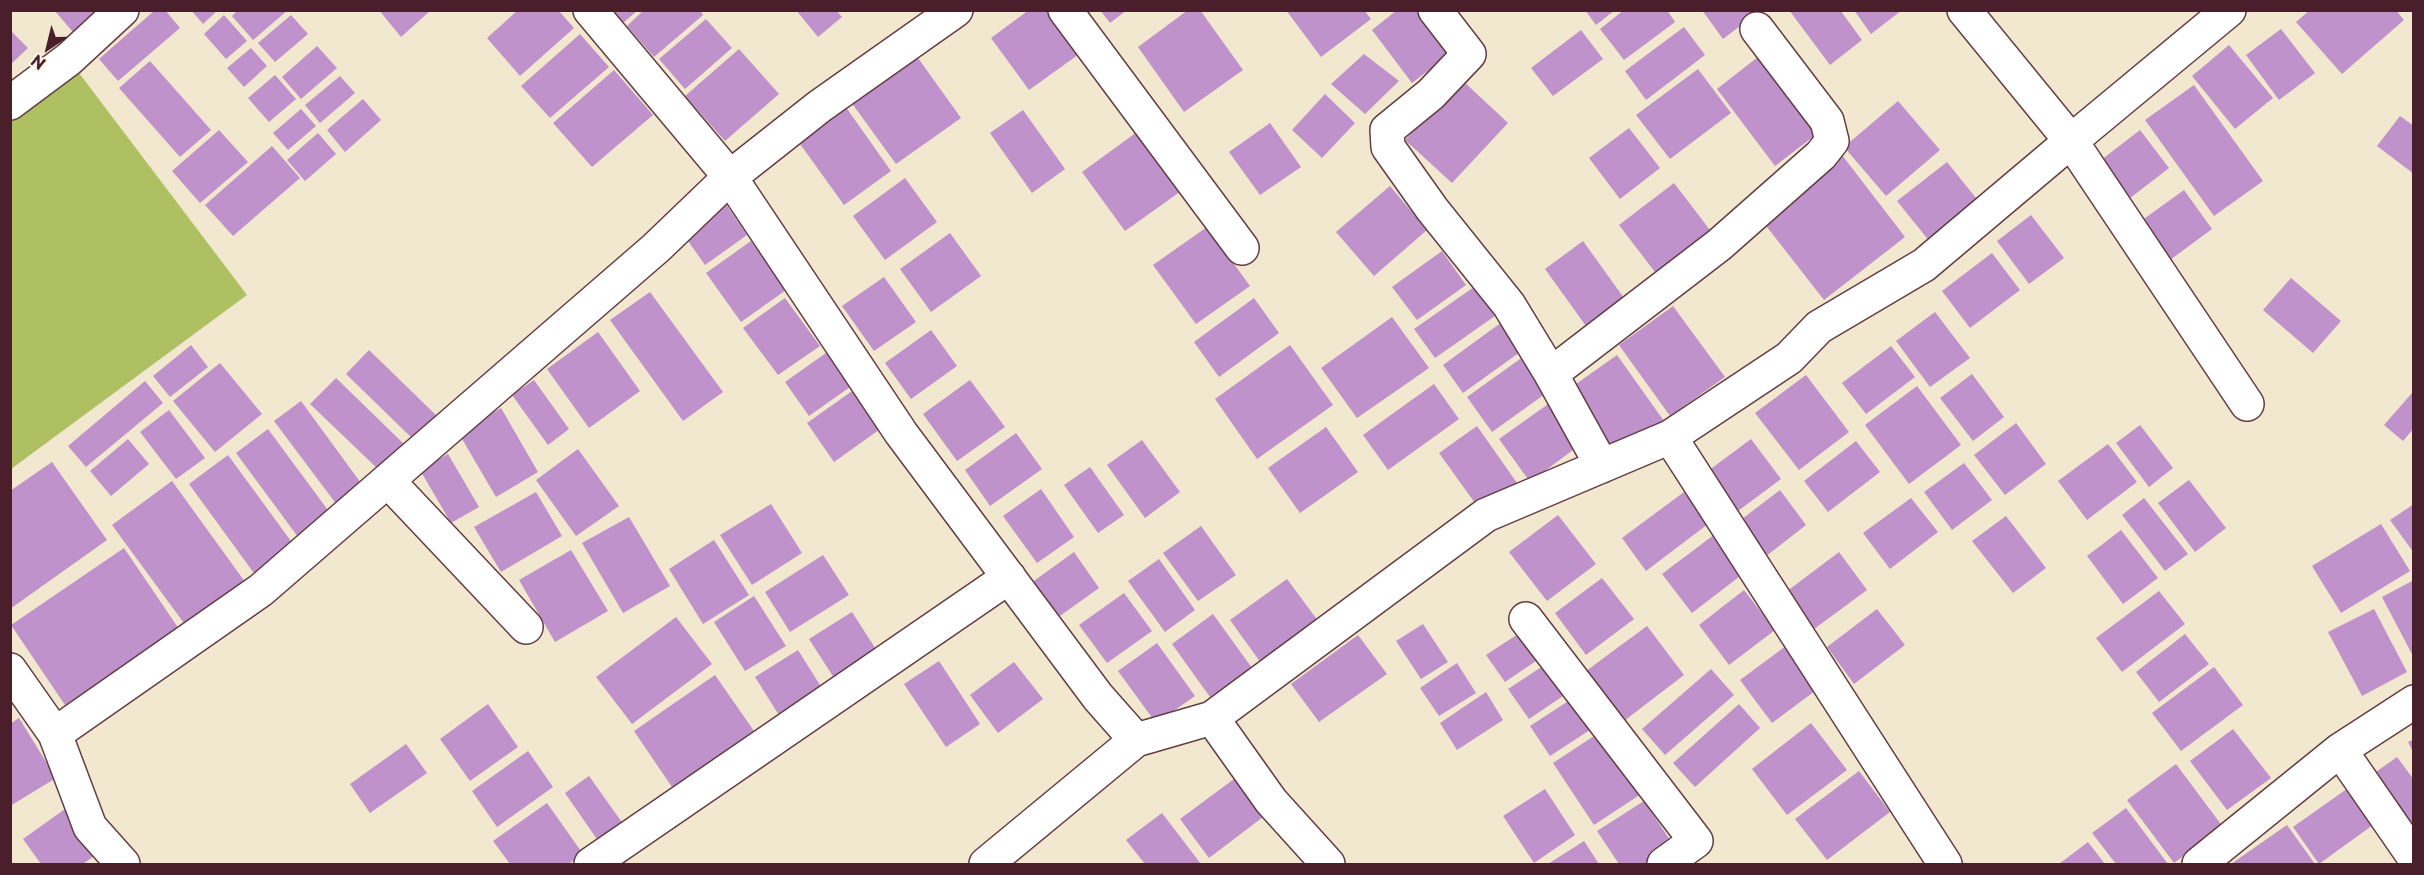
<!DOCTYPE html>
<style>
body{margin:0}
#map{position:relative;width:2424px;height:875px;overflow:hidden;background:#f2e7cf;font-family:"Playpen Sans",sans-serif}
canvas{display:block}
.frame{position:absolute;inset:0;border:12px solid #4a1f2b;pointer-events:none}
.north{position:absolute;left:18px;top:18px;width:60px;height:60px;-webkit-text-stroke:4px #f7f3e8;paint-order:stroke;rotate:215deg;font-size:16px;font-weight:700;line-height:24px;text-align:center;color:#4a1f2b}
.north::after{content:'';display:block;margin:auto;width:21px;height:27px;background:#4a1f2b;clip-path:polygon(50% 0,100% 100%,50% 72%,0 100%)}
</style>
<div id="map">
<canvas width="2424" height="875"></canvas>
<div class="frame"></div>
<div class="north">N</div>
</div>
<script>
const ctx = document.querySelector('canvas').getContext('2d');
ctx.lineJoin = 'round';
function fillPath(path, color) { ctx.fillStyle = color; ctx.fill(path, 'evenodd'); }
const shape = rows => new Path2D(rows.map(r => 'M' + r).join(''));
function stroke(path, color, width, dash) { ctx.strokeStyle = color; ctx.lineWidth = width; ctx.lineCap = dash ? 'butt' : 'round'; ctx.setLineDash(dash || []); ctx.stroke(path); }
const green = shape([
 [76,69,247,295,11,469,11,120]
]);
const building = shape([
 [54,10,96,10,73,32],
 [155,10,165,10,180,28,118,81,99,59],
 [191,10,218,10,203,24],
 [238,10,288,10,253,40,232,16],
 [379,10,431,10,401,37],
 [518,10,558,10,574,28,520,76,487,38],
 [612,10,638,10,623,23],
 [644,10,700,10,703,15,654,57,627,26],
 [796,10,836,10,842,17,818,37],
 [1029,10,1052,10,1082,52,1029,90,991,38],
 [1100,10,1127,10,1110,23],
 [1188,10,1200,10,1243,70,1184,112,1138,47],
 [1286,10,1364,10,1371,19,1321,57],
 [1397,10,1421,10,1452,52,1412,83,1372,30],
 [1585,10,1615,10,1596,25],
 [1624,10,1667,10,1675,22,1624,60,1600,29],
 [1702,10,1761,10,1723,39],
 [1789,10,1840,10,1862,40,1830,65],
 [1854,10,1902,10,1871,34],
 [2310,10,2396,10,2404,20,2342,74,2296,22],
 [224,15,247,41,226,59,204,34],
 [291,15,308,34,275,62,258,43],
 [706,19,732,48,685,89,659,59],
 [1684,27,1705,55,1646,100,1625,71],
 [2281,29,2315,73,2279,100,2246,55],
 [10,30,28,48,10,65],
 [1581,30,1603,59,1553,96,1531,68],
 [580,34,609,67,550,118,521,86],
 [908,44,961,118,896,164,843,91],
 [2229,45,2273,98,2235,129,2192,76],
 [317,46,337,68,301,99,282,77],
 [251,48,267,66,244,87,227,68],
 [739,49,779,94,725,141,685,96],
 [1763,53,1822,130,1775,166,1717,89],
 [1364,54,1399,81,1365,114,1331,84],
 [150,61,211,130,180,157,119,88],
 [1698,69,1731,113,1670,159,1636,115],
 [614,70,653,115,592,167,553,123],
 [275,75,296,99,269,122,248,98],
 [340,76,355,93,320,123,305,105],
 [1462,80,1508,123,1452,183,1405,140],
 [2194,85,2263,181,2214,216,2145,120],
 [1325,94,1355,123,1322,158,1292,130],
 [363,99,381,120,345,152,327,130],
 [1898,101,1940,150,1886,196,1844,147],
 [843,103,891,171,844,205,795,137],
 [301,109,316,126,288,150,273,133],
 [1023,110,1065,169,1032,193,990,133],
 [2400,116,2414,126,2414,174,2377,146],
 [1270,123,1301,167,1260,195,1229,152],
 [1148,124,1191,184,1125,231,1082,172],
 [1629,128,1660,168,1620,199,1589,158],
 [219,130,248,162,200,203,172,171],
 [2140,130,2169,168,2125,202,2096,164],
 [318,133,336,154,305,181,287,160],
 [272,146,300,178,233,236,205,205],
 [1842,155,1905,237,1824,300,1760,218],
 [1947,162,1980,203,1930,242,1897,201],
 [905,178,937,222,885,260,853,216],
 [1674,183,1713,234,1658,276,1619,225],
 [1390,186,1427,230,1374,276,1336,232],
 [2184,190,2212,229,2170,260,2141,221],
 [723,200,747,235,705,265,681,231],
 [2031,215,2064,258,2029,284,1997,241],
 [1207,227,1250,286,1196,324,1153,265],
 [950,233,981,276,931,312,900,269],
 [751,241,786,290,741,322,706,273],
 [1583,241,1624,298,1586,326,1545,269],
 [1442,251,1466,285,1417,320,1392,287],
 [1992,253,2020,290,1970,328,1942,291],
 [884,277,916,322,874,351,842,306],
 [2291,278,2341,321,2313,353,2263,310],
 [1474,287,1495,316,1435,358,1414,329],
 [650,292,723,392,683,421,610,320],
 [785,298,820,346,778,375,743,328],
 [1254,298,1279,333,1219,377,1194,342],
 [1673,306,1725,377,1670,416,1619,345],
 [1935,312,1970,358,1930,387,1896,341],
 [1392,317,1429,368,1357,418,1321,368],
 [1502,322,1523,350,1463,393,1443,365],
 [931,330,957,366,911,399,885,363],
 [598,332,640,391,589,428,547,369],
 [191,345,208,367,170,397,153,376],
 [1290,345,1333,405,1257,459,1215,399],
 [1891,346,1915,377,1866,414,1842,383],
 [833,348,857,382,809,416,785,382],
 [369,350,438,417,415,441,346,374],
 [1527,354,1552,389,1492,432,1467,397],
 [1617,355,1664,421,1617,454,1569,389],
 [220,363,262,414,215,452,173,401],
 [1972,374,2004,417,1973,441,1940,398],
 [1806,375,1849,432,1799,470,1755,413],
 [336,378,405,445,380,471,310,404],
 [534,380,569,429,548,445,512,395],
 [970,380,1005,427,957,461,923,414],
 [145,381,163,403,86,467,68,446],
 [1434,384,1459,419,1388,470,1363,435],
 [1917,386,1961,445,1909,484,1865,425],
 [855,389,883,427,834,462,807,423],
 [2412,393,2414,428,2403,441,2384,425],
 [301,401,366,490,340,509,274,421],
 [1551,402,1581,444,1530,482,1499,439],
 [501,408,538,472,496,497,458,432],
 [169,410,205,458,176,479,140,432],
 [2016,423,2046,464,2005,495,1974,455],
 [2140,425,2173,468,2149,487,2116,443],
 [1477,426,1517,483,1480,510,1439,453],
 [1326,427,1358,472,1300,513,1268,468],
 [268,429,333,517,301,541,236,453],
 [1016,433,1042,469,990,506,965,470],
 [128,439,149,464,111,496,90,471],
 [1751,439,1781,479,1734,514,1704,474],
 [1142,440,1180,492,1145,518,1107,465],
 [1856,441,1880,472,1828,512,1804,481],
 [2108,444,2137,482,2087,520,2058,481],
 [578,449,619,506,576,536,536,480],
 [448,454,479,507,451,523,420,470],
 [228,455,296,548,256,576,189,484],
 [52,462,107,540,10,609,10,491],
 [1964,463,1992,500,1952,530,1924,492],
 [1090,467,1124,515,1098,533,1064,485],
 [2189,480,2226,528,2195,552,2158,503],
 [172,481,248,586,189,630,112,525],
 [1041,489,1074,537,1037,563,1003,516],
 [1780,490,1806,525,1765,557,1738,522],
 [536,492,562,536,501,572,474,527],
 [1684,492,1708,524,1646,571,1622,538],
 [1911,498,1938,532,1890,569,1863,533],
 [2144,498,2188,554,2165,571,2122,515],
 [771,504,802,553,752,585,720,535],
 [2414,504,2414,553,2390,520],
 [1558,515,1596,564,1547,601,1509,552],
 [2006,516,2046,568,2013,593,1972,541],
 [629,517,670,586,623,613,582,543],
 [2381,524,2410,571,2341,613,2312,566],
 [1201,526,1236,575,1198,601,1163,553],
 [2121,530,2158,578,2123,604,2087,556],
 [1719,531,1748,570,1692,613,1662,574],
 [714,540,749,595,703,624,669,569],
 [124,548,179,629,65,705,11,625],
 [571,550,608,611,555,642,519,580],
 [1074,552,1099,588,1057,618,1031,583],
 [1839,552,1867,590,1810,632,1782,595],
 [823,555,849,595,790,632,765,592],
 [1159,559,1195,610,1165,632,1128,581],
 [1602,578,1634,619,1586,655,1555,613],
 [1287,579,1324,629,1266,670,1230,620],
 [2414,580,2414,658,2382,597],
 [1744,590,1775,630,1729,665,1699,625],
 [2159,591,2185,624,2122,672,2096,638],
 [1124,593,1152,631,1107,663,1079,625],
 [754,596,786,646,745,671,714,622],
 [1877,609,1905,645,1854,684,1827,647],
 [2374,609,2407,672,2362,696,2328,632],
 [852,612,879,654,836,681,809,639],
 [1213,614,1252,668,1210,697,1172,644],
 [676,617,712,664,632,724,596,677],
 [1423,624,1448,662,1421,679,1396,641],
 [1647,626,1684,675,1620,724,1582,674],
 [1518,634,1536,661,1505,682,1486,655],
 [2185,634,2209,664,2159,702,2136,672],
 [1358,635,1387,674,1319,722,1291,684],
 [1157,643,1195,696,1156,723,1118,671],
 [1790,643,1823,685,1772,723,1740,680],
 [798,650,825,693,782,720,755,677],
 [939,661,980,724,946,747,904,684],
 [1014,662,1043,699,998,733,970,695],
 [1549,662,1569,692,1529,719,1508,689],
 [1457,663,1476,693,1439,716,1420,688],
 [2214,667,2243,705,2181,751,2152,713],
 [1711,669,1734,695,1665,755,1642,729],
 [715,675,754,731,672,787,634,731],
 [1486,692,1503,720,1457,750,1440,723],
 [1576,696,1596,726,1550,756,1530,726],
 [488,704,518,747,470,781,440,739],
 [1739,704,1760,728,1695,787,1673,763],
 [19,718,56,778,10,806,10,724],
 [1811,723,1847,770,1787,815,1752,769],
 [2233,729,2271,778,2227,810,2190,761],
 [1600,732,1641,794,1594,825,1553,763],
 [2414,739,2414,754,2408,742],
 [406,744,427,773,370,813,350,784],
 [528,751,553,787,497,827,472,791],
 [2397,757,2414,780,2414,822,2402,831,2366,779],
 [2176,764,2223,827,2174,863,2127,800],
 [1859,771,1890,812,1827,860,1795,819],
 [589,776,626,828,601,845,565,793],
 [1234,779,1263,817,1209,858,1180,819],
 [2351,786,2377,822,2319,864,2293,827],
 [1545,789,1575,835,1534,863,1503,816],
 [1644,801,1676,849,1652,864,1619,864,1597,831],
 [547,803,583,854,568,864,510,864,493,841],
 [2126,808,2168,864,2116,864,2092,833],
 [65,809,97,854,83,864,41,864,23,839],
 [1162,813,1201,864,1145,864,1126,840],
 [2287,825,2315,864,2231,864],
 [1584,841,1599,864,1548,864],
 [2088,842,2105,864,2059,864]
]);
const minor = shape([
 [590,10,730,177,901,433,1098,697,1136,740,1212,718,1271,801,1328,864],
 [1065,10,1242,248],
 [1435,10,1469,54,1431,94,1387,130,1388,147,1432,209,1509,305,1551,374,1602,466],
 [2229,10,2071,141,2247,404],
 [10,103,69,59,122,10],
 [1551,374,1719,245,1821,155,1832,141,1827,121,1757,29],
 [1670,437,1945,864],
 [388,481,526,627],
 [1526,619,1696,841,1664,864],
 [10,670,55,734,90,827,123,864],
 [1212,718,1486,515,1670,437,1789,358,1819,327,1924,265,2071,141,1964,10],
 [55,734,261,590,656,248,730,177,820,106,956,10],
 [2340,750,2414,857],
 [591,864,1009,577],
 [986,864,1136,740],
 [2199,864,2340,750,2414,702]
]);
fillPath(green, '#afc063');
fillPath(building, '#bf92cb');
stroke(minor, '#633d44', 36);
stroke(minor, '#fff', 33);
</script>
